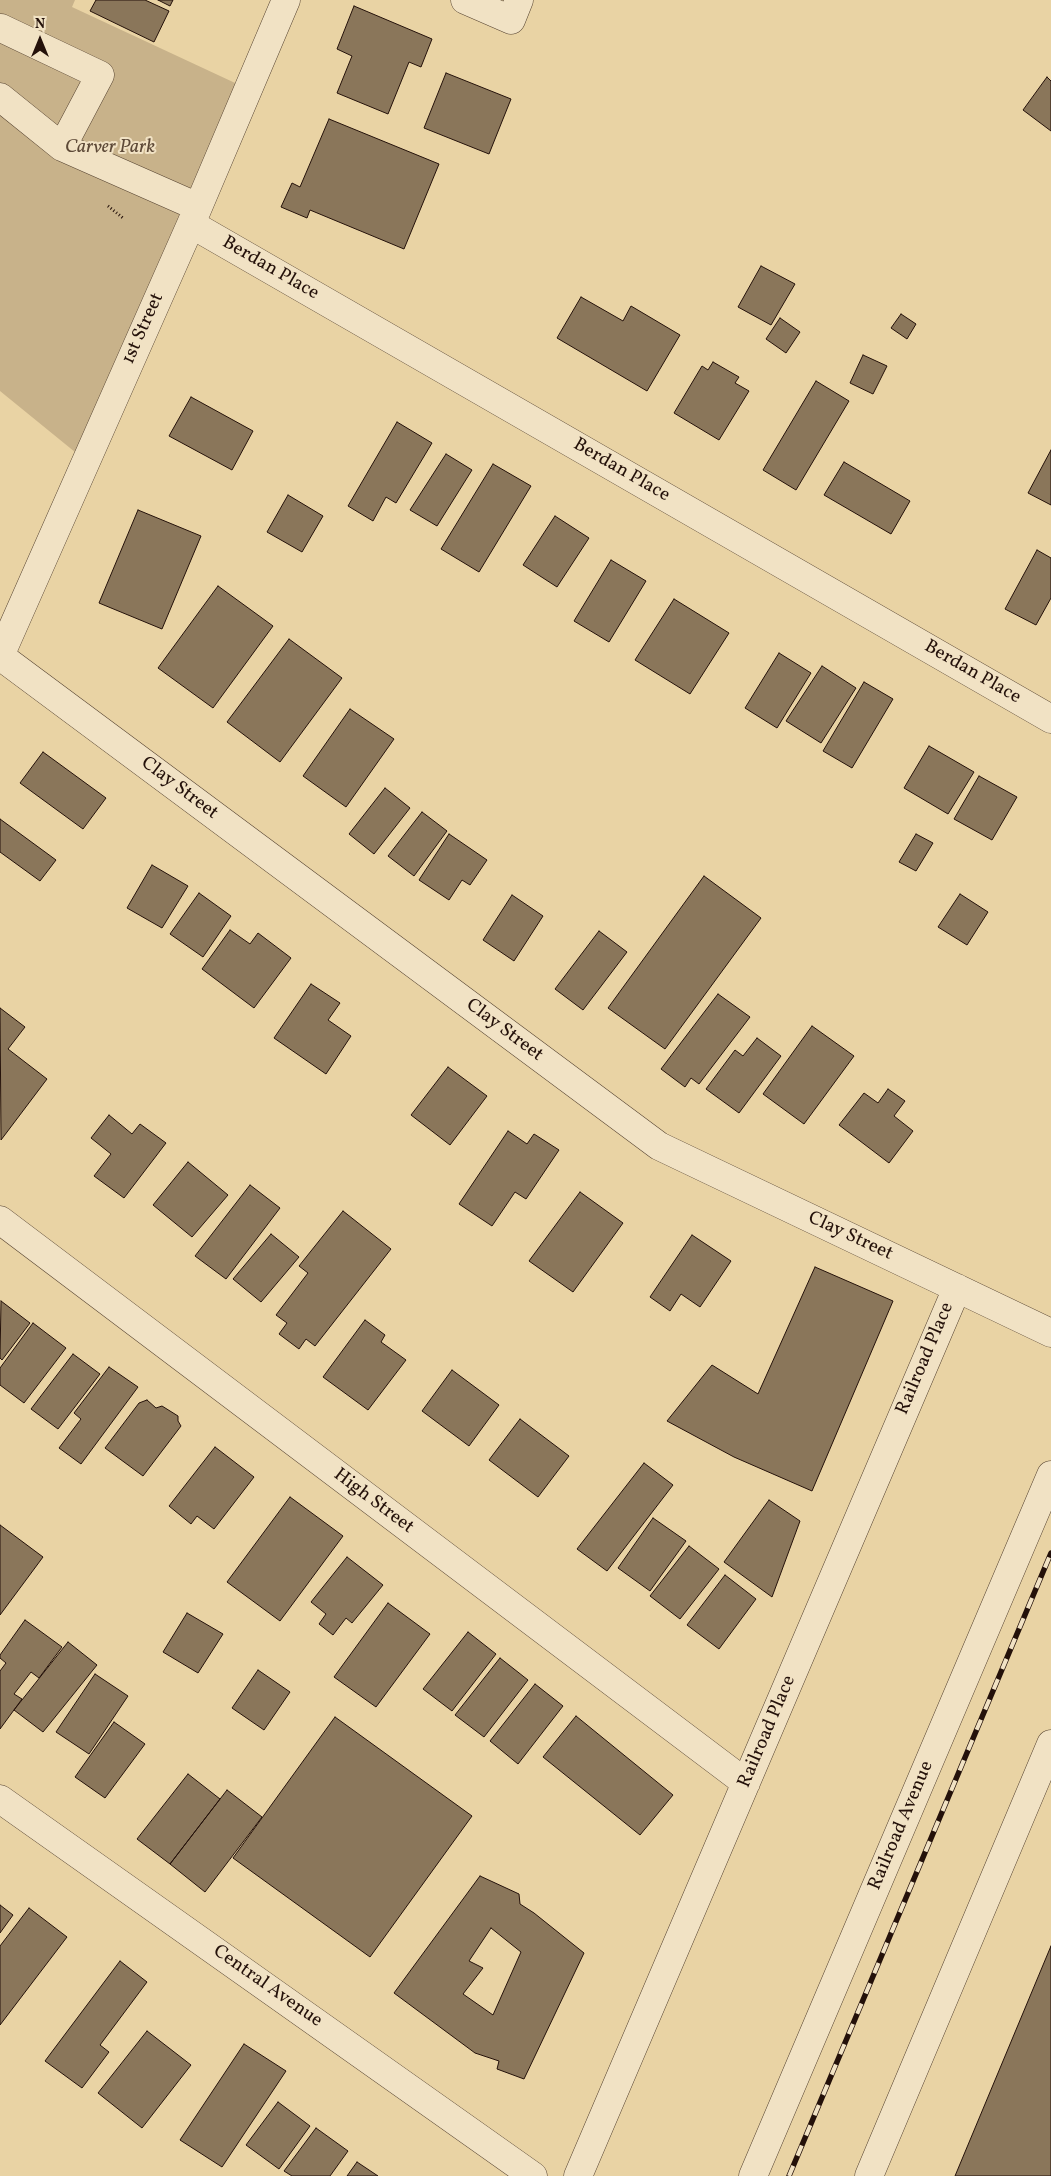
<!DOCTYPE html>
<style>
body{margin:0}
#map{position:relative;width:1051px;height:2176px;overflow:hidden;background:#e9d3a4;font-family:Vollkorn,serif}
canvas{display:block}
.north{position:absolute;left:15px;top:15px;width:50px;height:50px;-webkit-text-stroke:4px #f1e2c4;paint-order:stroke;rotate:0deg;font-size:14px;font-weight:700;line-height:20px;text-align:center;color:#24110a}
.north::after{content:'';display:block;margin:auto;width:18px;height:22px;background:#24110a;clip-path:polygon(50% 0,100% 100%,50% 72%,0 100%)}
</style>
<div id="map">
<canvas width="1051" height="2176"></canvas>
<div class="north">N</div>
</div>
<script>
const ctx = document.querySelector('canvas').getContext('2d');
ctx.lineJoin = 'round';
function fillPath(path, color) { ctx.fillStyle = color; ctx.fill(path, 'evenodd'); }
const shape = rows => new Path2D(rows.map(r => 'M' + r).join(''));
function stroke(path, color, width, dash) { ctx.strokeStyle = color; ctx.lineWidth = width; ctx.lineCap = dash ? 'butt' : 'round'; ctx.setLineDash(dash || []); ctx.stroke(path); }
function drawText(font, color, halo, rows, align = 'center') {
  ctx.font = font + ' Vollkorn,serif'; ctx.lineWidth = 4; ctx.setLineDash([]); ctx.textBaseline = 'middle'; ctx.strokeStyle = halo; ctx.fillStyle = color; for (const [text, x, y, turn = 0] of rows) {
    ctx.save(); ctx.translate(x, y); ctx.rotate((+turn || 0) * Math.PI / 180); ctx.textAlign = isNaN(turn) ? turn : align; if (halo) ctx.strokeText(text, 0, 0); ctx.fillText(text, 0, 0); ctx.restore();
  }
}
const green = shape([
 [0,0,75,0,72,7,248,89,86,461,0,391]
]);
const building = shape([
 [96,0,145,0,169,11,154,42,90,11,96,0],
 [158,0,173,0,170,6,158,0],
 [354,6,432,39,421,67,409,62,388,114,337,93,352,56,337,49,354,6],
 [446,73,511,99,489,154,424,128,446,73],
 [1047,77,1051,81,1051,131,1023,110,1047,77],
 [329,119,439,164,404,249,310,210,307,218,281,207,292,183,300,187,329,119],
 [761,266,795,284,771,325,738,307,761,266],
 [581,297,623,321,631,306,680,335,647,391,557,338,581,297],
 [901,314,916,324,907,339,891,328,901,314],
 [780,318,800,332,786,353,766,339,780,318],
 [863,355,887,366,873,394,850,383,863,355],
 [713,362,739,377,735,383,749,391,719,440,674,413,702,366,708,370,713,362],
 [816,381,849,401,796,490,763,470,816,381],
 [191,397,253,431,232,470,169,436,191,397],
 [397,422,432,443,396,503,386,497,373,521,348,506,397,422],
 [1051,450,1051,505,1028,493,1051,450],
 [446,454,472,470,437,526,410,510,446,454],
 [844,462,910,501,891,534,824,495,844,462],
 [493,464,531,486,479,572,441,549,493,464],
 [288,495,323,516,302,552,267,532,288,495],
 [138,510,201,536,162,629,99,603,138,510],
 [555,516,589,538,557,587,523,565,555,516],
 [1037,550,1051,558,1051,598,1036,625,1005,609,1037,550],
 [611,560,646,581,609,642,574,621,611,560],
 [218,586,273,626,213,708,158,668,218,586],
 [674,599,729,633,690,694,635,660,674,599],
 [289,639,342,678,280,762,227,722,289,639],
 [779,653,811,673,777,728,745,708,779,653],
 [822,666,856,688,821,743,786,721,822,666],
 [864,682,893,699,852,768,823,751,864,682],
 [350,709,394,739,346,807,303,776,350,709],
 [929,746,974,772,948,814,904,788,929,746],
 [43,752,106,798,83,829,20,783,43,752],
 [979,776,1017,797,992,840,954,819,979,776],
 [385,788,410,808,374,854,349,834,385,788],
 [422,812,447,831,414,876,388,856,422,812],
 [0,819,56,860,40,881,0,852,0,819],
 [449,834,487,860,470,885,462,880,449,900,419,880,449,834],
 [916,834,933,843,916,871,899,862,916,834],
 [152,865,188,886,162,928,127,908,152,865],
 [704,876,761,918,665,1049,608,1008,704,876],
 [199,893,231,916,203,957,170,934,199,893],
 [960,894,988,912,967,945,938,927,960,894],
 [512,895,543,916,514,961,483,940,512,895],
 [230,930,250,944,258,933,291,958,254,1008,202,969,230,930],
 [599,931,627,952,583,1010,555,989,599,931],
 [311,984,340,1003,328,1020,351,1036,326,1074,274,1038,311,984],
 [718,994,750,1017,699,1084,691,1078,685,1087,661,1069,718,994],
 [0,1008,25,1027,8,1049,47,1079,1,1140,0,1008],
 [812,1026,854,1056,804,1124,763,1094,812,1026],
 [757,1038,781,1056,739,1113,706,1089,735,1050,743,1056,757,1038],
 [448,1067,487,1096,450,1145,411,1115,448,1067],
 [888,1089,905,1101,894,1116,913,1131,889,1163,839,1125,864,1093,878,1103,888,1089],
 [109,1115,132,1134,140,1124,166,1143,124,1198,94,1176,111,1154,91,1138,109,1115],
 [508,1131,527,1144,534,1134,559,1150,526,1199,515,1192,492,1226,459,1204,508,1131],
 [188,1162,228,1195,192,1237,153,1205,188,1162],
 [250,1185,280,1208,226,1279,195,1256,250,1185],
 [580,1192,623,1223,573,1292,529,1261,580,1192],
 [343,1211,391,1249,315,1346,306,1339,299,1349,279,1334,287,1323,276,1315,308,1273,299,1266,343,1211],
 [271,1234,299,1257,261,1302,233,1279,271,1234],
 [692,1235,731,1261,700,1307,681,1294,670,1311,650,1297,692,1235],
 [815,1267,893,1301,812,1491,734,1457,667,1421,712,1365,758,1394,815,1267],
 [1,1301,30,1323,2,1360,0,1358,1,1301],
 [365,1320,385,1335,381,1342,406,1360,368,1410,323,1377,365,1320],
 [33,1323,66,1348,24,1403,0,1385,0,1368,33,1323],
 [73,1354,100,1374,58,1429,31,1409,73,1354],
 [109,1367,138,1387,81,1464,59,1448,81,1419,74,1413,109,1367],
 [452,1370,499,1405,469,1446,422,1411,452,1370],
 [147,1400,156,1408,162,1406,178,1416,178,1421,181,1426,143,1476,105,1448,139,1403,147,1400],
 [520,1419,569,1456,538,1497,489,1460,520,1419],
 [215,1447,254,1477,214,1529,197,1516,191,1524,169,1506,215,1447],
 [644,1463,673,1485,607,1571,577,1549,644,1463],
 [290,1497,343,1536,280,1621,227,1582,290,1497],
 [769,1500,800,1521,772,1597,724,1562,769,1500],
 [653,1518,686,1541,650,1591,618,1568,653,1518],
 [0,1525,43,1557,0,1615,0,1525],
 [689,1546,719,1569,680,1619,650,1596,689,1546],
 [347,1557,383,1585,352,1623,346,1618,333,1635,319,1624,326,1614,311,1602,347,1557],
 [725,1575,756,1599,719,1649,687,1625,725,1575],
 [388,1603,430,1634,376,1707,334,1677,388,1603],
 [187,1613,223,1634,198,1673,163,1652,187,1613],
 [25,1620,62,1647,39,1678,31,1672,14,1694,22,1699,0,1729,0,1671,6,1663,0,1658,0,1655,25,1620],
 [468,1632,496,1654,452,1711,423,1689,468,1632],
 [68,1642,97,1665,43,1732,14,1710,68,1642],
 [500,1658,528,1680,484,1737,455,1715,500,1658],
 [258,1670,290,1692,264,1730,232,1708,258,1670],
 [95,1674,128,1696,89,1754,56,1732,95,1674],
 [535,1684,563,1706,518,1764,490,1741,535,1684],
 [576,1716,673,1795,640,1835,543,1757,576,1716],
 [335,1717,472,1816,370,1957,233,1858,335,1717],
 [114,1722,145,1744,105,1798,75,1777,114,1722],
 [188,1774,220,1799,170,1864,137,1839,188,1774],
 [227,1790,262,1817,205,1892,170,1864,227,1790],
 [480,1876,519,1894,520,1904,534,1913,584,1953,524,2079,497,2069,499,2061,475,2053,394,1993,480,1876],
 [491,1928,521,1952,493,2015,463,1994,483,1968,469,1961,491,1928],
 [0,1905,13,1915,0,1933,0,1905],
 [29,1908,67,1937,0,2025,0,1946,29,1908],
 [1051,1946,1051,2176,955,2176,1051,1946],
 [120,1961,147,1982,100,2045,109,2052,82,2088,45,2061,120,1961],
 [147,2031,191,2065,142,2128,98,2093,147,2031],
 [244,2044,286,2071,222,2167,180,2140,244,2044],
 [278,2102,310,2126,279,2169,246,2145,278,2102],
 [316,2128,348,2151,330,2176,292,2176,284,2171,316,2128],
 [357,2162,378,2176,347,2176,357,2162]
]);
const path = shape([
 [108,206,123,218]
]);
const minor = shape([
 [465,0,511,20,519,0],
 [0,29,1,28,100,75,62,147],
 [0,97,62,147,198,207],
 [191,224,1051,719],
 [0,656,659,1146,1051,1333],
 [0,656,191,224,286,0],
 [0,1220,746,1783],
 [0,1799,533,2176],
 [578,2176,957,1288],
 [753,2176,1051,1475],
 [869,2176,1051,1744]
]);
const rail = shape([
 [789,2176,1051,1553]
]);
const parkNames = [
 ["Carver Park",110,149]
];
const streetNames = [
 ["Berdan Place",270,269,30],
 ["1st Street",144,329,-66],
 ["Berdan Place",621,471,30],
 ["Berdan Place",972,673,30],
 ["Clay Street",179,789,37],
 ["Clay Street",504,1031,37],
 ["Clay Street",850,1237,25],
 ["Railroad Place",926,1359,-67],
 ["High Street",373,1502,37],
 ["Railroad Place",768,1732,-67],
 ["Railroad Avenue",902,1826,-67],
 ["Central Avenue",267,1987,35]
];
fillPath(green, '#c8b28a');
fillPath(building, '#8a765a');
stroke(building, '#24110a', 1);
stroke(minor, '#554230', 29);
stroke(path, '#24110a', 3, [1, 2.5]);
stroke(minor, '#f1e2c4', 28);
stroke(rail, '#24110a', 5.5);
stroke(rail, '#f1e2c4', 4, [11]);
drawText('italic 19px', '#5d4937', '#f1e2c4', parkNames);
drawText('19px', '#24110a', '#f1e2c4', streetNames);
</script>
